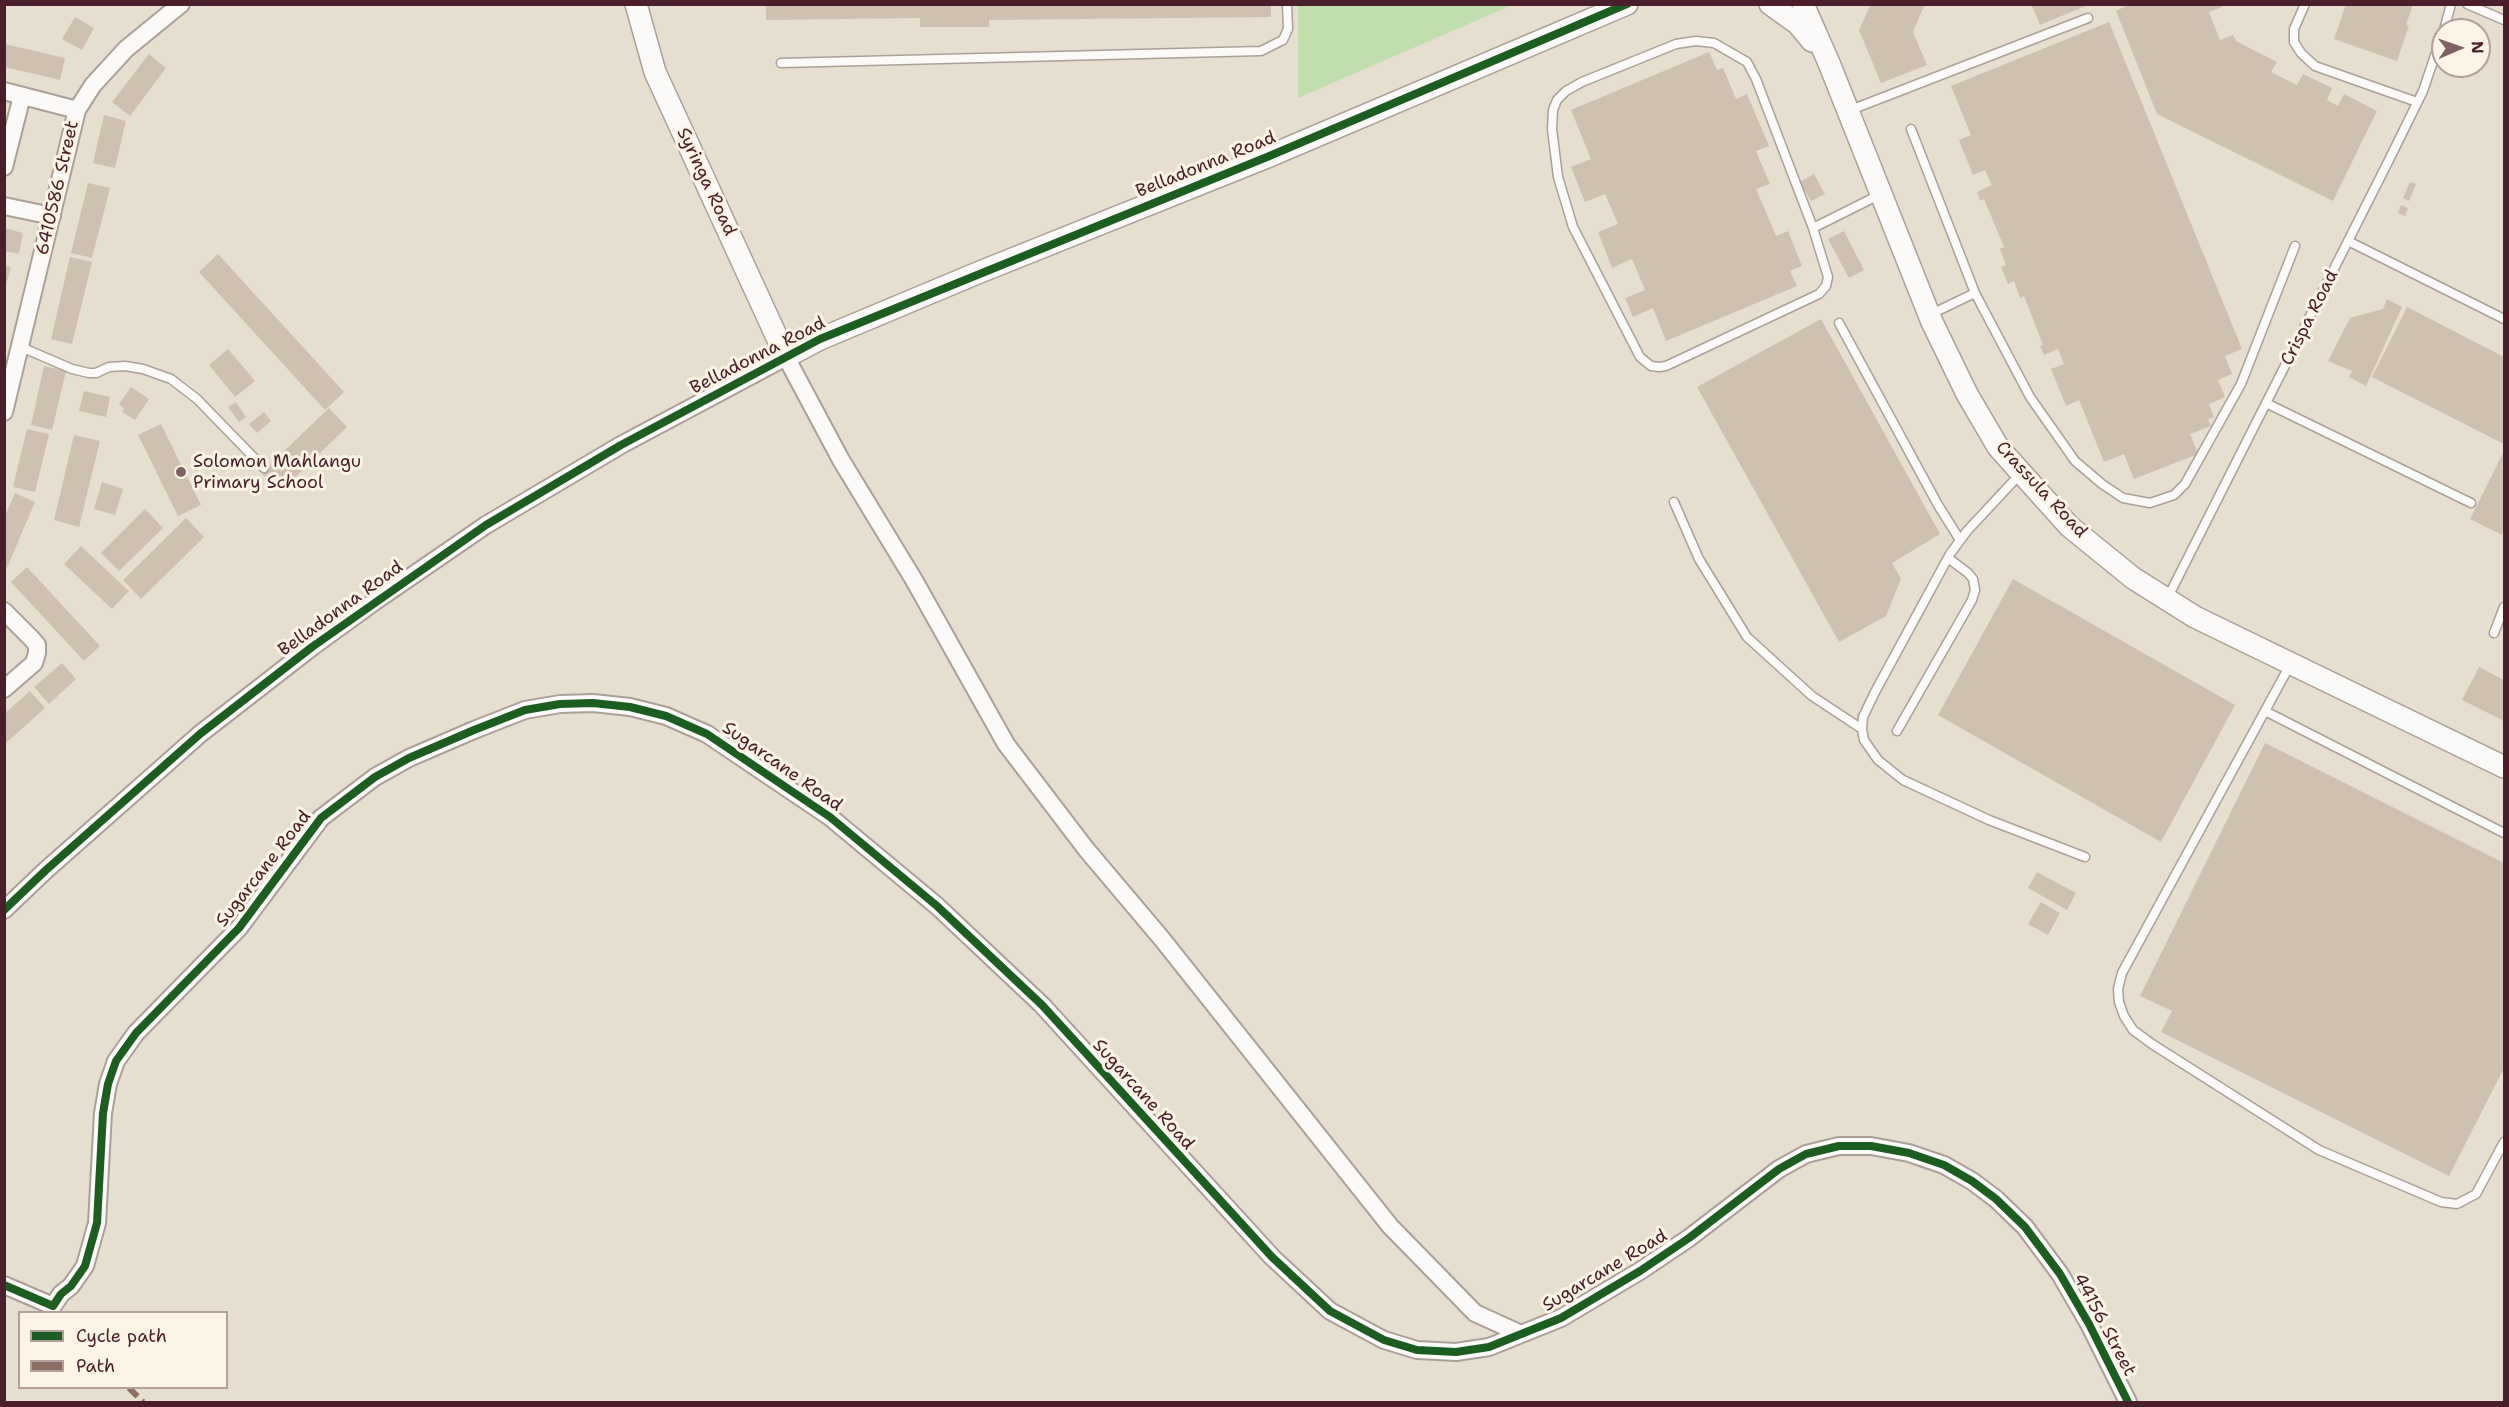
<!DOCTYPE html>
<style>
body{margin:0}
#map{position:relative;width:2509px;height:1407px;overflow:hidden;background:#e6dece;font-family:"Shantell Sans",sans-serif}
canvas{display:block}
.frame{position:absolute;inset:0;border:6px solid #4a1f2b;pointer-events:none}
.legend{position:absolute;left:18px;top:1311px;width:210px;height:78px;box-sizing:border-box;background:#fcf5e5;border:2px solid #b59f9b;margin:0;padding:8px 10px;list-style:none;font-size:18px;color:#4a1f2b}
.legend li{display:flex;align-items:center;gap:12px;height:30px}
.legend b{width:30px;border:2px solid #b59f9b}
.north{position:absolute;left:2431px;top:18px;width:60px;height:60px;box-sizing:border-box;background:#fcf5e5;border:2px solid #b59f9b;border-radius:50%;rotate:88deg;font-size:16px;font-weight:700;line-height:24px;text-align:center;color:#4a1f2b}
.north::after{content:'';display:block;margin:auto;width:21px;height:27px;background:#816264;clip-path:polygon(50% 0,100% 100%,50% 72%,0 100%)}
</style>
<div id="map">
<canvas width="2509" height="1407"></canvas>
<div class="frame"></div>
<ul class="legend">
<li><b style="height:8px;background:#1b5e20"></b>Cycle path</li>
<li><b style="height:8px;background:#8d6e63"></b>Path</li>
</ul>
<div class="north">N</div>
</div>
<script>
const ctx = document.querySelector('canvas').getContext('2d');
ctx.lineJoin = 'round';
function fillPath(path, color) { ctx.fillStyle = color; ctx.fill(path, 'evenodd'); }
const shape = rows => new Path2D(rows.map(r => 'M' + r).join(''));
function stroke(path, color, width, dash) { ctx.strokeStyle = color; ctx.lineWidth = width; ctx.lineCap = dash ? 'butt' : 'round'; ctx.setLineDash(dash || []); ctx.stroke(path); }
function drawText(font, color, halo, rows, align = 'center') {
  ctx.font = font + ' "Shantell Sans",sans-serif'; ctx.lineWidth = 6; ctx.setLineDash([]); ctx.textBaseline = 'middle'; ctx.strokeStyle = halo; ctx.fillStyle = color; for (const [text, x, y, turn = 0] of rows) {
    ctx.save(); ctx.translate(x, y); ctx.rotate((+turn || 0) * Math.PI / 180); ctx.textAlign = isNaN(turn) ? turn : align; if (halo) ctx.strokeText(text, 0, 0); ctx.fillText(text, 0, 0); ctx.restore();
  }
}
const green = shape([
 [1298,4,1512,4,1512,5,1298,98]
]);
const building = shape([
 [766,4,1271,4,1271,17,989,20,989,27,920,27,920,18,766,20],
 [1871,4,1925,4,1913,32,1927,65,1881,83,1859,30],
 [2031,4,2088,4,2088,5,2040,25],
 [2130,4,2220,4,2222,7,2209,12,2220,40,2233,35,2236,41,2277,62,2271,72,2297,85,2303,74,2332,88,2327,100,2338,106,2344,94,2377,111,2333,201,2157,114,2116,11],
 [2346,4,2413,4,2406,25,2409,26,2397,61,2334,39],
 [75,17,94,28,82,50,62,39],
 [2109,22,2242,349,2225,356,2232,374,2218,380,2225,397,2209,404,2214,417,2208,419,2211,426,2190,434,2198,454,2134,479,2124,454,2104,462,2079,400,2066,406,2051,369,2064,364,2058,349,2044,355,2040,346,2043,345,2024,296,2020,298,2014,281,2008,284,2001,267,2006,265,2000,249,2004,247,1984,199,1980,201,1977,192,1992,185,1985,170,1973,175,1959,140,1971,135,1951,86],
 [5,44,65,58,60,80,5,67],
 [1709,52,1717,70,1723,68,1736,99,1747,94,1769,146,1756,151,1770,184,1756,189,1776,236,1788,231,1802,266,1790,271,1797,286,1666,341,1653,308,1633,317,1625,298,1645,290,1632,259,1612,268,1598,232,1618,224,1605,194,1585,202,1571,167,1591,159,1571,110],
 [149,54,166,68,130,116,112,102],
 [104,115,126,121,115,168,93,163],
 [1814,174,1825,194,1811,201,1800,182],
 [2410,182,2416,184,2409,201,2403,198],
 [88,183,110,188,92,258,71,253],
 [2401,205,2408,208,2405,216,2398,213],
 [4,228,23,233,19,254,4,251],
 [1844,231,1864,270,1849,278,1828,239],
 [218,254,344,392,325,410,199,272],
 [70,257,92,262,72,344,51,339],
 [4,265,11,267,5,288,4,288],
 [2387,299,2402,307,2366,386,2349,377,2352,371,2328,361,2350,318,2383,309],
 [2407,307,2504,357,2504,444,2372,377],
 [1821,319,1940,534,1892,563,1901,579,1886,616,1839,642,1697,387],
 [228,349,255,381,235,397,209,365],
 [44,366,66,371,52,430,31,425],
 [131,387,149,399,135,420,122,412,124,408,119,404],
 [84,391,110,397,106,417,79,411],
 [236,402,246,417,239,422,228,407],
 [329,408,347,427,280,492,261,473],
 [264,412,271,421,257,433,249,424],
 [161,424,201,505,178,516,138,435],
 [27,429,49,434,35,492,13,487],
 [74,435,100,441,79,527,54,520],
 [2504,451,2504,529,2502,535,2470,519],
 [102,482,123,489,115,515,94,509],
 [15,493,35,502,7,568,4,567,4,518],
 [145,509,163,528,119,571,101,553],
 [186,518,204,537,141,599,123,580],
 [81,546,129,591,112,609,64,564],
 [27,567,100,646,84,661,11,582],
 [2013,579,2235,705,2161,842,1938,715],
 [62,663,76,679,49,704,34,687],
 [2479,667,2504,680,2504,721,2462,700],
 [30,691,45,708,4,745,4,714],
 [2265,743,2504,863,2504,1068,2449,1176,2161,1032,2172,1011,2140,996],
 [2037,872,2076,893,2067,910,2028,888],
 [2041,902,2060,913,2048,935,2028,924]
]);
const service = shape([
 [2305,4,2294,29,2294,42,2301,53,2315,66,2417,102],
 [2467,4,2504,20],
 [2444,30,2451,4],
 [1696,41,1714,43,1747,62,1756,79,1813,228,1828,277,1826,286,1819,294,1666,366,1659,367,1651,366,1640,357,1573,227,1558,177,1552,129,1553,110,1557,100,1566,91,1582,82,1676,44,1696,41],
 [781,63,1261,51,1283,40,1288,29,1287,4],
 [1848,111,2088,18],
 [1911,129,1975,293],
 [1813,228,1881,194],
 [2348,241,2504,319],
 [1929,315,1975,293,2030,397,2075,461,2102,484,2123,498,2150,503,2174,495,2185,484,2241,384,2295,246],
 [1839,323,1938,505,1960,540],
 [21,347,72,369,89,373,96,373,109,367,125,366,143,369,171,379,197,399,264,468],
 [2266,403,2471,503],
 [2021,473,1967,531,1950,554,1875,692,1863,717,1862,729,1864,740,1878,760,1903,780,1989,820,2085,857],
 [1674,502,1699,559,1747,637,1812,696,1862,729],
 [2167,599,2388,162,2423,91,2443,32],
 [2494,633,2504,607],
 [2290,665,2122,973,2118,989,2119,1002,2124,1016,2133,1030,2152,1044,2319,1150,2441,1202,2457,1204,2476,1194,2504,1142],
 [2265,711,2504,833],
 [1897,731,1972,600,1975,590,1973,579,1968,573,1948,558]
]);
const minor = shape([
 [4,91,77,110],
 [4,167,22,96],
 [4,206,52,216],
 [4,412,77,110,93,85,126,49,181,4],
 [4,611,31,638,37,645,37,653,34,663,4,689],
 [4,910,46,870,200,734,312,647,374,602,486,525,621,445,786,357,841,460,914,580,1006,744,1086,849,1162,939,1390,1226,1475,1313,1519,1333],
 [4,1285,53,1306,61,1294,71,1286,85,1266,97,1223,103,1113,108,1084,116,1061,136,1033,239,928,321,818,375,777,409,758,474,730,525,710,560,704,593,703,630,707,666,716,707,734,830,817,937,906,1042,1005,1272,1257,1330,1311,1384,1340,1417,1350,1456,1352,1489,1347,1561,1318,1640,1271,1689,1238,1779,1169,1806,1154,1839,1146,1871,1146,1909,1153,1944,1165,1972,1181,1996,1199,2025,1227,2060,1274,2089,1324,2128,1402]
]);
const tertiary = shape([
 [636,4,655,72,786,357,820,339,980,272,1267,157,1627,4],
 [1770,4,1798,24,1812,41],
 [1803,4,1829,63,1932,322,1967,394,1998,447,2069,526,2133,578,2195,617,2504,767]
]);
const quiet = shape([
 [129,1388,143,1402]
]);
const cycleway = shape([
 [4,910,46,870,200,734,312,647,486,525,621,445,820,339,1267,157,1627,4],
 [4,1285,53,1306,61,1294,71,1286,85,1266,97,1223,103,1113,108,1084,116,1061,136,1033,239,928,321,818,375,777,409,758,474,730,525,710,560,704,593,703,630,707,666,716,707,734,830,817,937,906,1042,1005,1272,1257,1330,1311,1384,1340,1417,1350,1456,1352,1489,1347,1561,1318,1640,1271,1689,1238,1779,1169,1806,1154,1839,1146,1871,1146,1909,1153,1944,1165,1972,1181,1996,1199,2025,1227,2060,1274,2089,1324,2128,1402]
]);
const markers = [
 [181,472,6,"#816264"]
];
const streetNames = [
 ["Belladonna Road",1206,165,-22],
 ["Syringa Road",706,182,65],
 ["6410586 Street",58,188,-77],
 ["Crispa Road",2310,318,-63],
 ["Belladonna Road",758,356,-27],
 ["Crassula Road",2041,490,47],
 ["Belladonna Road",341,609,-36],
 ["Sugarcane Road",782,767,35],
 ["Sugarcane Road",264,869,-52],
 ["Sugarcane Road",1143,1095,48],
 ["Sugarcane Road",1605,1271,-31],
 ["44156 Street",2104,1325,62]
];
const poiNames = [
 ["Solomon Mahlangu",193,462],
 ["Primary School",193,483]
];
fillPath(green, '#c0ddac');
fillPath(building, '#cfc1b2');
stroke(service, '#aaa098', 11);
stroke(minor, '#aaa098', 20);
stroke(tertiary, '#aaa098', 24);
stroke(service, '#fbfaf8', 8);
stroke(minor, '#fbfaf8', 16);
stroke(tertiary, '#fbfaf8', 21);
stroke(quiet, '#8d6e63', 6, [12, 6]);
stroke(cycleway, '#1b5e20', 8);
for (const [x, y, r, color] of markers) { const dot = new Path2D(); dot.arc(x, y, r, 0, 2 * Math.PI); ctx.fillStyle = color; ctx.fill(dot); stroke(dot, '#fcf5e5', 2); }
drawText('18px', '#4a1f2b', '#fcf5e5', streetNames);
drawText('18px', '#4a1f2b', '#fcf5e5', poiNames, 'left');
</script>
